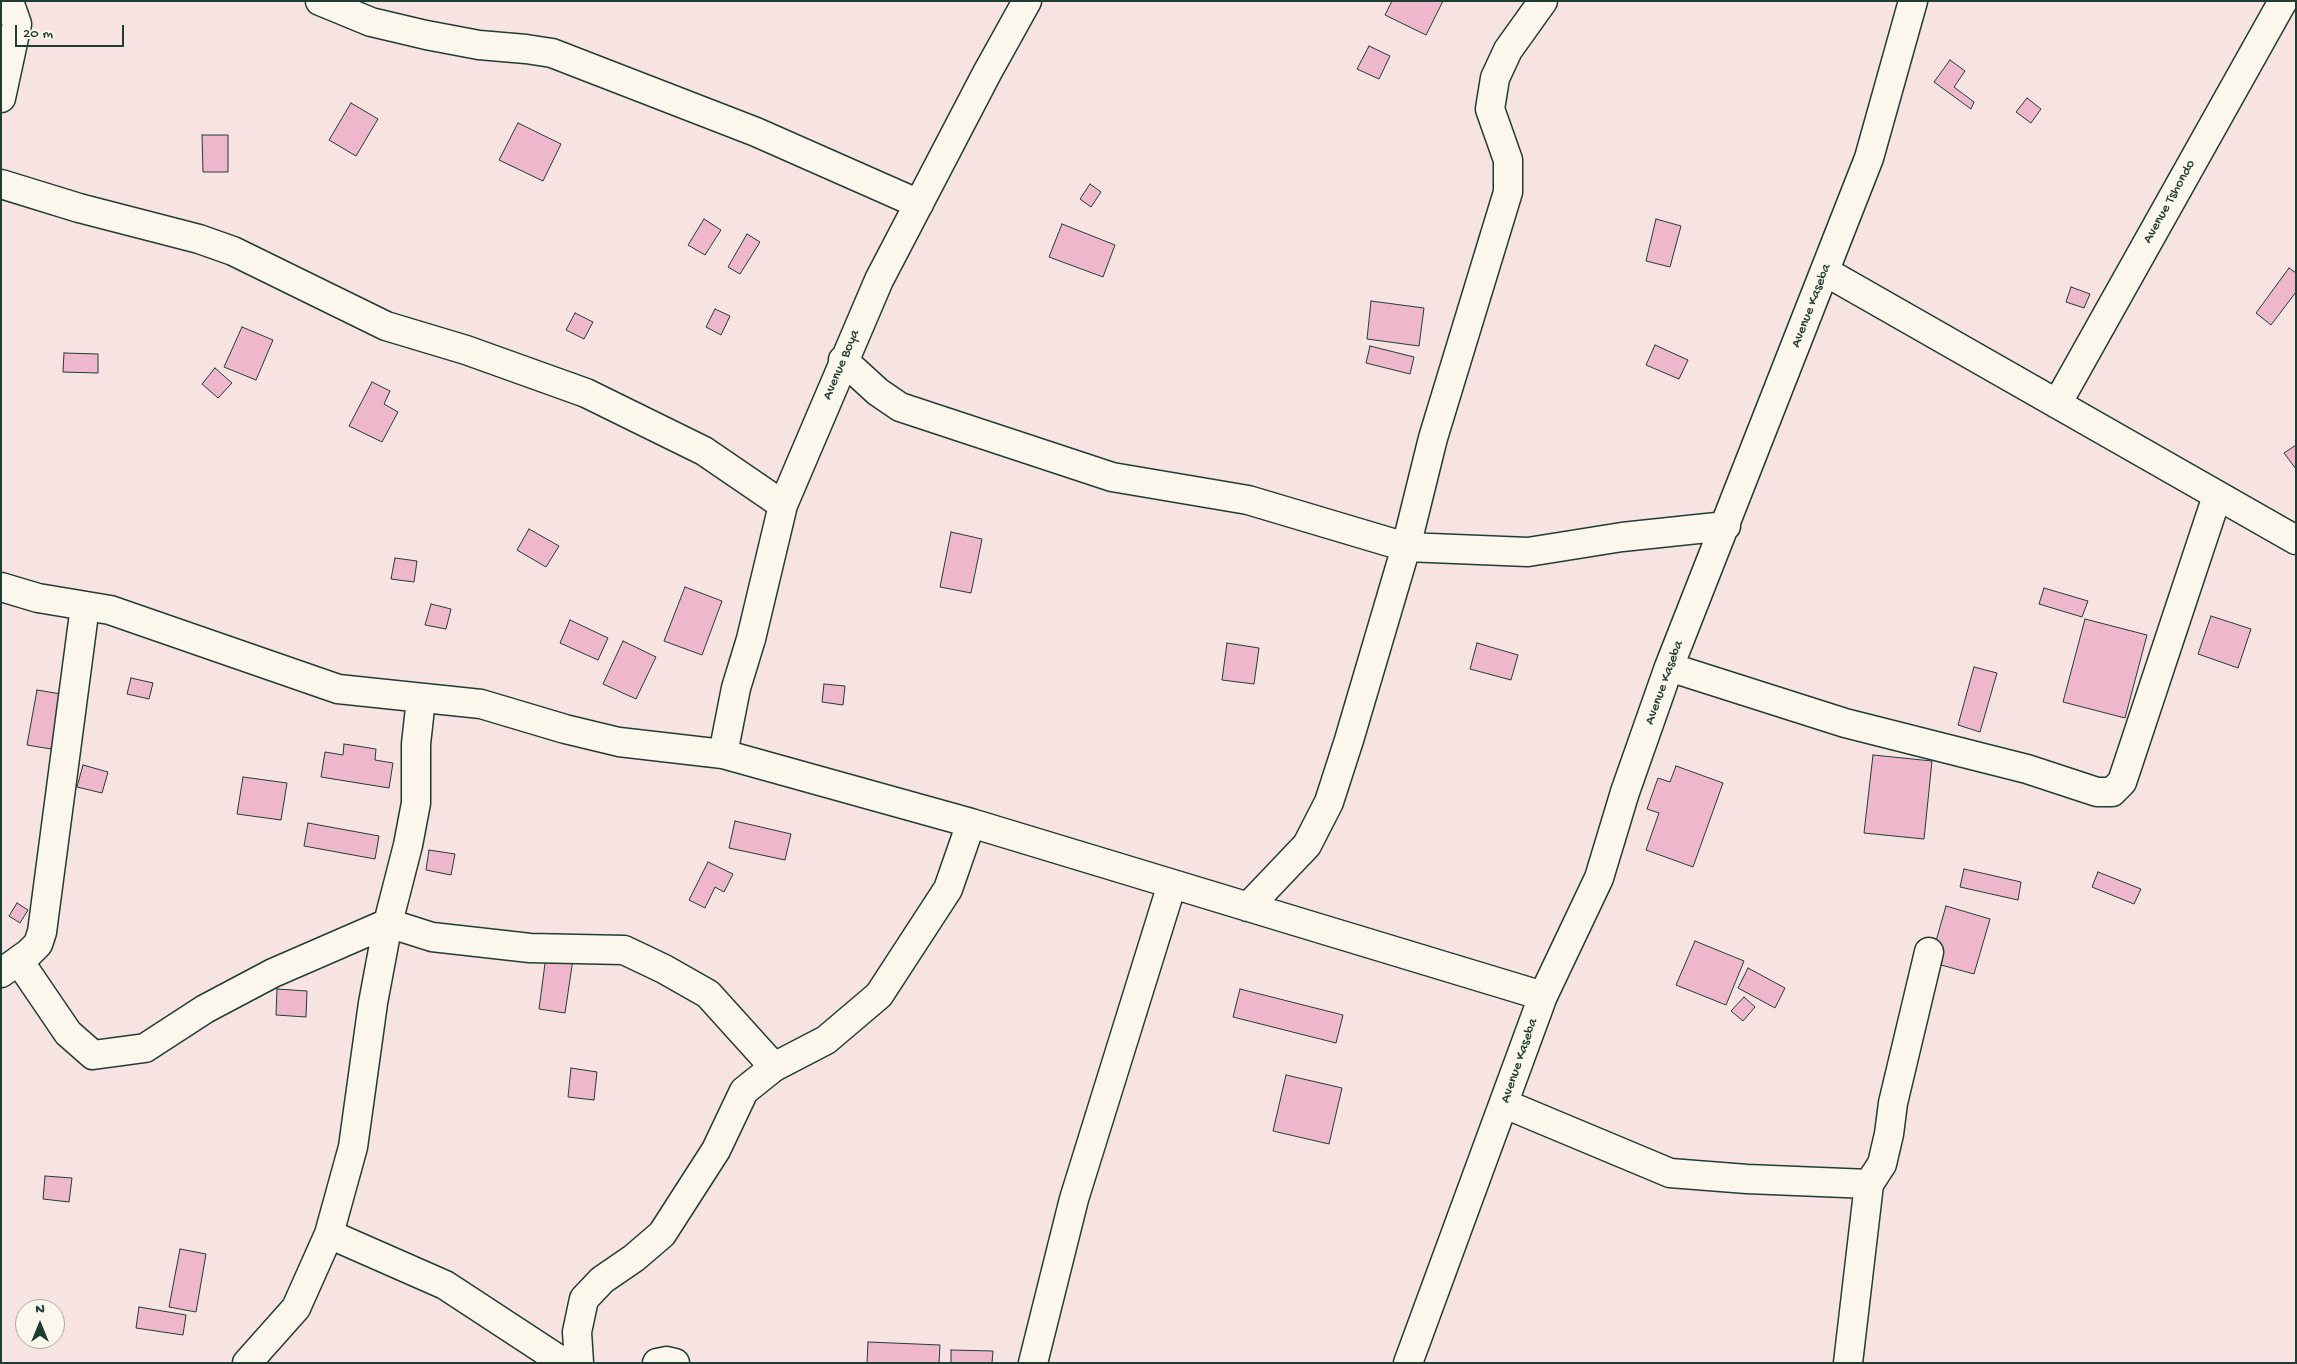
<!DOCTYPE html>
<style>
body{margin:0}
#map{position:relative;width:2297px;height:1364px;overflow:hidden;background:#f7e4e2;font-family:"Gochi Hand",sans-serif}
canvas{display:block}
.frame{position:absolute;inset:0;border:2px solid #1f3d34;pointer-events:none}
.north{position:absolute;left:15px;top:1299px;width:50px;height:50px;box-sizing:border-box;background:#fbf7ec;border:1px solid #a3ada2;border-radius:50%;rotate:0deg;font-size:14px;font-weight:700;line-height:20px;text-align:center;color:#1f3d34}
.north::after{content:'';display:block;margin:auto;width:18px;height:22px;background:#1f3d34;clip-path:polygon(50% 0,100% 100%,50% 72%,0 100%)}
.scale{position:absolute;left:15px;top:25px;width:109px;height:22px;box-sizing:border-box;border:2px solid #1f3d34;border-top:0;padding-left:6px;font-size:15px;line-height:18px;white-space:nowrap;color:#1f3d34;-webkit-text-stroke:4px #fbf7ec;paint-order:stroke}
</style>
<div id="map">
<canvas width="2297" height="1364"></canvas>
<div class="frame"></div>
<div class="north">N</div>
<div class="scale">20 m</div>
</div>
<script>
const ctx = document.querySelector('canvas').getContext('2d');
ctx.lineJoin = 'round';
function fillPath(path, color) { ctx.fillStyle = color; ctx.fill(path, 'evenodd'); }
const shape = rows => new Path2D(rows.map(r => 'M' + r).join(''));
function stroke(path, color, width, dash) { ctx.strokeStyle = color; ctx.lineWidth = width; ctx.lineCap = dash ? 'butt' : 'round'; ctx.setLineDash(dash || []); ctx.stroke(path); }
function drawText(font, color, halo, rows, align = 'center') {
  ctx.font = font + ' "Gochi Hand",sans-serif'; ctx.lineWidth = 4; ctx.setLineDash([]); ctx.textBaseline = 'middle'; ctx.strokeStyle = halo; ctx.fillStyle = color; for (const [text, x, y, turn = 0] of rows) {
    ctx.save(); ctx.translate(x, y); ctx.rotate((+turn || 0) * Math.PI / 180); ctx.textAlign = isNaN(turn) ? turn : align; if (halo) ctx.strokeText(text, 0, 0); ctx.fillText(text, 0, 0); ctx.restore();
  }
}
const building = shape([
 [1392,1,1443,1,1426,35,1385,15,1392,1],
 [1369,46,1390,56,1379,79,1357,69,1369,46],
 [1950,60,1965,71,1954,87,1974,102,1971,109,1934,82,1950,60],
 [2027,98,2041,109,2031,123,2016,112,2027,98],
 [351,103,378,119,356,156,329,140,351,103],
 [518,123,561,144,543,181,499,160,518,123],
 [202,135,228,135,228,172,203,172,202,135],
 [1090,184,1101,192,1091,207,1080,199,1090,184],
 [704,219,721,230,705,255,688,245,704,219],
 [1656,219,1681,226,1670,267,1646,261,1656,219],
 [1062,224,1115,245,1103,277,1049,257,1062,224],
 [747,234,760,242,740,274,728,267,747,234],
 [2289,268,2296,273,2296,292,2271,325,2256,313,2289,268],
 [2071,287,2090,294,2084,308,2066,302,2071,287],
 [1371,301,1424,308,1419,346,1367,339,1371,301],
 [715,309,730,316,721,335,706,327,715,309],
 [575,313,593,322,584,339,566,330,575,313],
 [242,327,273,340,256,380,224,367,242,327],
 [1655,345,1688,360,1679,379,1646,365,1655,345],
 [1370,346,1414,357,1410,374,1366,363,1370,346],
 [64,353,98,354,98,373,63,372,64,353],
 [215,368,232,383,218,398,202,384,215,368],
 [372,382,390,391,384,404,398,412,382,442,349,426,372,382],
 [2296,445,2296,469,2284,453,2296,445],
 [529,529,559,546,546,567,517,550,529,529],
 [951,532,982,539,971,593,940,587,951,532],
 [395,558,417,561,414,582,391,579,395,558],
 [685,587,722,601,702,655,664,641,685,587],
 [2044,588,2088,601,2082,617,2039,604,2044,588],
 [431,604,451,609,446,629,425,625,431,604],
 [2211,616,2251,629,2238,668,2198,654,2211,616],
 [2085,619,2147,635,2125,718,2063,702,2085,619],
 [570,620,608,638,598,660,560,643,570,620],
 [623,641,656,657,636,699,603,684,623,641],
 [1227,643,1259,648,1254,684,1222,680,1227,643],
 [1477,643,1518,655,1511,680,1470,669,1477,643],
 [1974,667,1997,673,1980,732,1958,725,1974,667],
 [131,678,153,683,149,699,127,694,131,678],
 [824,684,845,686,843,705,822,702,824,684],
 [37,690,61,694,51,749,27,745,37,690],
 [344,744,376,749,375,760,393,763,389,788,321,777,325,752,343,755,344,744],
 [1873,755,1932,761,1924,839,1864,833,1873,755],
 [83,765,108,772,102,793,77,787,83,765],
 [1676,766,1723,783,1693,867,1646,850,1659,813,1647,809,1658,778,1670,782,1676,766],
 [243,777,287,783,281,820,237,814,243,777],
 [735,821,791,834,785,860,729,848,735,821],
 [308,823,379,836,375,859,304,846,308,823],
 [429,850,455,854,451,875,426,870,429,850],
 [708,862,733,874,724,892,715,887,705,908,689,900,708,862],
 [1964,869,2021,882,2018,900,1960,887,1964,869],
 [2098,872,2141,889,2134,904,2092,887,2098,872],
 [17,903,28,910,20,923,9,916,17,903],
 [1946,906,1990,919,1974,974,1930,962,1946,906],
 [1695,941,1744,961,1726,1005,1676,985,1695,941],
 [546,956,573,959,565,1013,539,1009,546,956],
 [1748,968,1785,988,1775,1008,1738,988,1748,968],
 [277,989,307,991,306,1017,276,1015,277,989],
 [1240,989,1343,1015,1336,1043,1233,1017,1240,989],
 [1744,997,1755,1007,1743,1021,1731,1011,1744,997],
 [571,1068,597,1072,594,1100,568,1097,571,1068],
 [1286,1075,1342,1088,1329,1144,1273,1131,1286,1075],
 [45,1176,72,1178,69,1202,43,1199,45,1176],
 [180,1249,206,1254,196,1312,169,1307,180,1249],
 [139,1307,186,1315,183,1335,136,1328,139,1307],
 [868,1342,940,1345,939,1363,867,1363,868,1342],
 [951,1350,993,1351,992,1363,951,1363,951,1350]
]);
const street = shape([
 [320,1,371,22,426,35,479,45,526,49,552,53,756,132,919,204],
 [1,98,17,24,11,7,6,1],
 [1,184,79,208,199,239,233,251,386,326,466,350,586,393,704,451,783,505],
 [1826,272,2296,540],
 [843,360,878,392,900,407,1112,477,1248,500,1406,547,1528,552,1622,537,1726,526],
 [2057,404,2283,1],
 [1,587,38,598,110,610,338,689,481,704,565,729,619,742,723,754,971,823,1543,996],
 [1669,667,1845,723,2027,769,2097,792,2112,792,2122,782,2217,496],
 [723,754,736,688,751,639,783,505,879,280,987,73,1027,1],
 [1248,907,1307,845,1329,802,1349,740,1406,547,1433,438,1508,192,1508,160,1490,109,1495,78,1508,50,1543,1],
 [19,961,68,1033,93,1055,145,1048,205,1009,273,973,388,923,408,845,416,803,416,744,421,699],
 [1,973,29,953,38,944,42,932,85,606],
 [1505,1104,1670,1173,1747,1179,1869,1184],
 [329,1234,445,1285,564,1363],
 [247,1363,296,1308,329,1234,353,1147,373,1003,388,923,432,937,530,948,624,950,664,969,708,994,774,1067],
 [579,1363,577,1332,584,1299,602,1280,634,1258,662,1234,716,1150,744,1091,774,1067,826,1040,879,995,948,889,971,823],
 [657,1363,667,1361,675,1363],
 [1033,1363,1074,1199,1172,884],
 [1408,1363,1543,996,1599,878,1625,792,1669,667,1869,158,1913,1],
 [1848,1363,1869,1184,1882,1164,1889,1134,1893,1103,1929,952]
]);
const streetNames = [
 ["Avenue Tshondo",2170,202,-61],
 ["Avenue Kaseba",1812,306,-69],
 ["Avenue Boya",842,365,-67],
 ["Avenue Kaseba",1665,683,-70],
 ["Avenue Kaseba",1520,1061,-71]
];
fillPath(building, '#efb7cc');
stroke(building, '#1f3d34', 1);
stroke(street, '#1f3d34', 31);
stroke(street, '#fbf7ec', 28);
drawText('14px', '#1f3d34', '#fbf7ec', streetNames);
</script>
